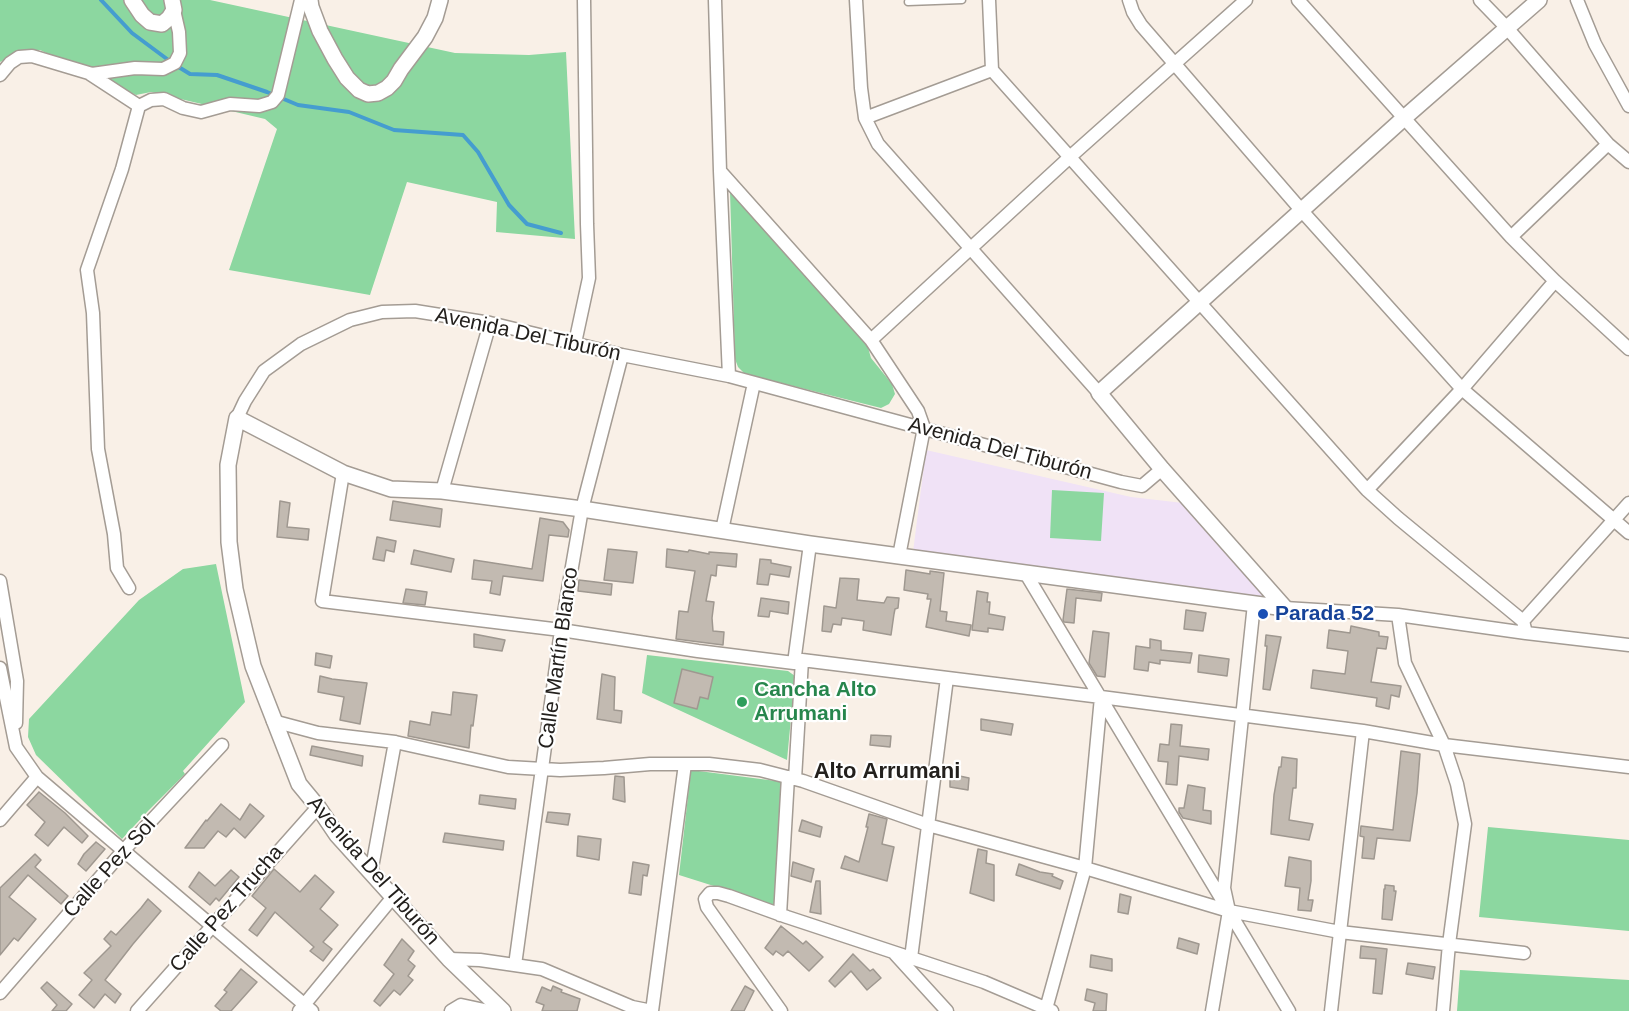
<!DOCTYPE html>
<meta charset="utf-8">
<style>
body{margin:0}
canvas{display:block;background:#f9f0e7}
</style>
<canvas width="1629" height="1011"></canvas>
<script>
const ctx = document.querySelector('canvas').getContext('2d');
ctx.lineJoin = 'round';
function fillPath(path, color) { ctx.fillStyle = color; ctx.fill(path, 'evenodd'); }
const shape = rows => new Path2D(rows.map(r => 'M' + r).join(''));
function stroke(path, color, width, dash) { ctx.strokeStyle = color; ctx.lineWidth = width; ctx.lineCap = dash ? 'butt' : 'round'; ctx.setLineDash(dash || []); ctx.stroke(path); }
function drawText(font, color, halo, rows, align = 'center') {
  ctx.font = font + ' Arial,sans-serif'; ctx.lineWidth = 4.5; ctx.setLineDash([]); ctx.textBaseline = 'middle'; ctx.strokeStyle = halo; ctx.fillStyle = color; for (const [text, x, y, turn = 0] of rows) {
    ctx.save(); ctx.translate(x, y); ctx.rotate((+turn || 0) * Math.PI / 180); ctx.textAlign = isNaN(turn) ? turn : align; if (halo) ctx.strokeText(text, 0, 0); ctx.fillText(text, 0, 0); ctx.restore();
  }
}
const education = shape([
 [926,450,1131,497,1183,503,1266,598,913,552]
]);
const green = shape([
 [0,0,210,0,455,53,529,55,566,52,575,239,496,232,497,202,407,182,370,295,229,270,277,129,265,119,151,92,136,95,40,50,22,51,0,62],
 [730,191,867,344,871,358,892,384,895,394,889,404,881,408,745,374,738,367,735,359],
 [1052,490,1104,493,1101,541,1050,538],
 [216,564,245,702,183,771,185,774,148,811,122,839,36,755,28,737,29,719,139,600,183,569],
 [647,655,788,671,795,676,787,760,642,693],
 [691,770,784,782,774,905,679,875],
 [1488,827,1629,840,1629,931,1479,917],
 [1460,970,1629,980,1629,1011,1457,1011]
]);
const stream = shape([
 [101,0,132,33,171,62],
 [177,66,190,74,217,75,267,92,298,105,349,112,394,130,463,135,478,152,509,205,527,224,561,233]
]);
const building = shape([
 [280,501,290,503,287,527,309,529,308,540,277,537,280,501],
 [393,501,442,509,440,527,390,520,393,501],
 [540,518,563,522,569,530,568,537,549,535,543,581,503,576,500,595,490,593,492,581,472,579,474,560,532,569,540,518],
 [377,537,396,541,394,552,386,550,384,561,373,559,377,537],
 [608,549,637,552,633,583,604,580,608,549],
 [667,549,688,552,689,550,709,554,709,552,737,554,736,567,717,565,716,576,711,575,706,601,714,602,712,618,713,631,724,632,723,645,676,639,679,611,688,612,695,571,666,567,667,549],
 [414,550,454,559,451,572,411,564,414,550],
 [760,559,771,560,771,563,791,567,789,577,770,574,768,585,757,584,760,559],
 [906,570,930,574,930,571,944,573,940,611,947,612,946,621,971,625,969,636,926,627,931,599,927,599,928,594,904,590,906,570],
 [840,578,859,579,857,600,884,603,887,597,899,598,898,608,895,609,894,614,891,635,863,630,864,621,842,618,841,625,833,624,831,632,822,631,824,606,836,608,840,578],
 [579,580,612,584,611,595,578,591,579,580],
 [406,589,427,592,425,605,403,603,406,589],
 [1067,589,1102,593,1101,601,1076,598,1074,623,1064,622,1063,620,1067,589],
 [977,591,988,593,987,602,990,602,989,614,1005,617,1003,630,988,628,988,632,972,630,977,591],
 [761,598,789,602,788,614,770,611,769,617,758,616,761,598],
 [1186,610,1206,613,1203,631,1184,629,1186,610],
 [1351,626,1379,632,1379,636,1388,637,1386,649,1377,648,1371,682,1401,686,1399,697,1391,695,1389,709,1376,706,1377,698,1311,688,1313,670,1345,674,1348,651,1327,648,1329,630,1350,633,1351,626],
 [1093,631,1109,633,1105,677,1097,676,1089,663,1093,631],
 [474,634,505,640,502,651,474,647,474,634],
 [1266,635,1281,637,1270,690,1263,689,1267,646,1265,646,1266,635],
 [1150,639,1161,641,1161,650,1192,653,1190,663,1160,660,1160,664,1149,662,1148,671,1134,669,1136,646,1150,648,1150,639],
 [316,653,332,656,330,668,315,665,316,653],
 [1199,655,1229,659,1227,676,1198,672,1199,655],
 [682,669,713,677,708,699,700,697,697,709,674,703,682,669],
 [602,674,615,677,614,710,622,711,621,723,597,719,602,674],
 [320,676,332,679,367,683,360,724,340,720,344,697,318,692,320,676],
 [453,692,477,695,473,726,471,725,469,748,408,736,410,721,430,725,432,712,451,715,453,692],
 [981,719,1013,724,1011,735,981,730,981,719],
 [1171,724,1182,725,1180,746,1209,749,1208,760,1179,756,1177,785,1166,784,1168,762,1158,761,1160,744,1169,745,1171,724],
 [871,735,891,736,890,747,870,745,871,735],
 [312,746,363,756,362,766,310,755,312,746],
 [1401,751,1420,754,1417,793,1410,841,1377,838,1374,859,1362,858,1364,837,1360,836,1361,826,1393,830,1401,751],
 [1282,757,1297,759,1296,788,1293,788,1289,820,1313,824,1309,840,1271,834,1274,795,1279,767,1281,767,1282,757],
 [950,774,969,778,968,790,950,787,950,774],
 [615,776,624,777,625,802,613,799,615,776],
 [1188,785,1205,788,1203,810,1211,811,1211,824,1183,818,1179,812,1179,808,1184,808,1188,785],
 [39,792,65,813,88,836,82,843,64,827,48,846,35,835,45,822,27,805,39,792],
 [480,795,516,799,515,809,479,804,480,795],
 [221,804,240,820,250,804,264,816,245,838,234,828,226,837,218,831,204,848,185,848,206,820,207,821,221,804],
 [548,812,570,814,568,825,546,822,548,812],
 [869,814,887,819,882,844,894,847,887,881,841,868,845,856,859,862,868,827,866,827,869,814],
 [802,820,822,827,820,837,799,831,802,820],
 [445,833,504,841,503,850,443,842,445,833],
 [578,836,601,839,599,860,577,856,578,836],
 [96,842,105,849,86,871,78,864,84,854,96,842],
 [978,849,987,851,986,863,994,865,994,901,970,893,978,849],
 [35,854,41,860,35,867,68,896,61,904,28,875,9,897,36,919,18,941,14,938,0,955,0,888,35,854],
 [1289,857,1311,861,1311,881,1308,900,1313,900,1311,911,1298,910,1300,888,1285,886,1289,857],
 [633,862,649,865,647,876,643,875,641,895,629,893,633,862],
 [793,862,814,869,811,882,791,876,793,862],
 [1019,864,1040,872,1053,874,1052,876,1063,881,1060,889,1016,875,1019,864],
 [274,869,300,892,315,875,334,892,320,909,338,925,323,942,332,949,323,961,310,951,314,947,275,912,257,936,249,930,266,908,252,896,274,869],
 [231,870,239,877,219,901,216,898,210,905,189,887,199,872,215,886,231,870],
 [816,881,820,881,821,914,810,912,816,881],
 [1385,885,1394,886,1394,891,1396,891,1392,920,1382,919,1384,889,1385,889,1385,885],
 [1120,894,1131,897,1128,914,1118,912,1120,894],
 [148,899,161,911,133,944,105,980,121,994,115,1003,105,994,94,1008,79,995,92,980,84,973,111,946,104,939,111,931,116,935,141,908,148,899],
 [781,926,803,944,806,941,823,957,809,971,788,951,783,956,776,951,773,955,765,948,781,926],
 [1179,938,1199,944,1197,954,1177,948,1179,938],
 [402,939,414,951,408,960,415,966,408,976,413,980,400,995,394,990,380,1006,374,1001,394,974,384,965,402,939],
 [1361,946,1387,949,1382,994,1373,993,1376,959,1360,958,1361,946],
 [853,954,870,971,873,969,881,978,867,990,851,971,835,987,829,981,853,954],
 [1091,955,1112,959,1112,971,1090,967,1091,955],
 [1408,963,1435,967,1433,979,1406,974,1408,963],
 [241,969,257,982,231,1011,221,1011,215,1006,227,992,224,990,241,969],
 [47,982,72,1004,66,1011,52,1011,57,1005,41,988,47,982],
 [553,986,562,990,561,992,580,999,577,1011,542,1011,544,1005,536,1002,542,987,551,991,553,986],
 [745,986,754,991,744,1011,731,1011,745,986],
 [1087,989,1107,994,1106,1011,1093,1011,1095,1003,1085,1000,1087,989]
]);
const service = shape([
 [908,2,962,0]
]);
const minor = shape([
 [715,0,720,171,729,376],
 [856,0,861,88,865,118,878,144,1099,393],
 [989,0,992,70,1367,490,1398,518,1523,621,1526,633],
 [1129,0,1133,12,1141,25,1302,211,1462,389,1629,533],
 [1298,0,1511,237,1555,281,1629,349],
 [1480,0,1507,28,1608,144,1629,162],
 [1577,0,1595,44,1629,106],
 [90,74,139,106,122,169,87,270,93,313,98,449,114,534,117,568,129,588],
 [0,75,10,63,19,57,32,56,92,74,135,68,163,69,175,63,180,53,179,32,174,10],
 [139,106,151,100,164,99,183,108,201,112,230,104,259,106,272,102,278,95,301,0],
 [865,118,992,70],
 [720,171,871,340,918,411,924,428,899,556],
 [1511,237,1608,144],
 [871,340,1071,156,1246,0],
 [575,343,589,278,587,224,584,0],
 [237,418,245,401,264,371,301,344,350,320,382,312,415,311,490,323,622,355,729,376,1121,482,1142,486,1162,469],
 [343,473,322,601,561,630,698,651,794,663,802,660,1101,697,1363,731,1444,745,1629,767],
 [1367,490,1462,389,1555,281],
 [442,491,490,323],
 [722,530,754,383],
 [1026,574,1289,1011],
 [0,581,17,681,16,723],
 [1285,608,1398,615,1526,633,1629,645],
 [1398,615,1405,663,1444,745,1457,784,1465,824,1449,944,1443,1011],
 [1523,621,1629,503],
 [794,663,810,544],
 [0,668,16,747,37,777,312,1011],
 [273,721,318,733,395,742,508,767,560,770,604,768,650,764,709,764,760,770,803,781,928,825,1085,868,1229,911,1340,932,1524,953],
 [795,779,802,660],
 [0,820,37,777],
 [371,873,395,742],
 [780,915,788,777],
 [895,954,947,1011],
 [911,958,947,678],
 [449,959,480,960,542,969,632,1007,652,1011],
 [515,965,561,630,582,509,622,355],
 [0,993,123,851,222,745],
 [1046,1009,1085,868,1101,697],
 [137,1011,318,807],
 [299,1011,393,897],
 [451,1011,461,1005,489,1011],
 [652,1011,685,764],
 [781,1011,707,907,705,899,710,893,718,893,729,896,787,917,984,982,1052,1011],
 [1212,1011,1229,911,1224,888,1254,604],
 [1331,1011,1363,731]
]);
const tertiary = shape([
 [132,0,142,15,150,22,162,24,169,18,174,10,172,0],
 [310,0,311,7,320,31,335,59,347,78,359,90,368,94,378,93,387,88,394,81,401,69,425,37,435,18,440,0],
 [1285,608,1162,469,1099,393,1404,118,1539,0],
 [503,1011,449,959,337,835,318,807,299,784,253,666,235,589,229,542,228,465,237,418,343,473,391,489,442,491,582,509,810,544,1285,608]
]);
const markers = [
 [1263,614,6,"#1a4fb4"],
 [742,702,6,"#2e9e5b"]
];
const streetNames = [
 ["Avenida Del Tiburón",528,335,12],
 ["Avenida Del Tiburón",1000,449,15],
 ["Calle Martín Blanco",559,658,-82],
 ["Calle Pez Sol",110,868,-48],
 ["Avenida Del Tiburón",373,871,49],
 ["Calle Pez Trucha",227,909,-49]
];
const transitNames = [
 ["Parada 52",1275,614]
];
const leisureNames = [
 ["Cancha Alto",754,690],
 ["Arrumani",754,714]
];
const neighbourhoodNames = [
 ["Alto Arrumani",887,772]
];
fillPath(education, '#f0e2f6');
fillPath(green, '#8cd7a0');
stroke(stream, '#459dcf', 4);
fillPath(building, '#c2bab1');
stroke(building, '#9f9890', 1.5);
stroke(service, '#a49c94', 9);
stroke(minor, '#a49c94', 15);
stroke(tertiary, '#a49c94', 18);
stroke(service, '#fff', 6);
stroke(minor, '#fff', 12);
stroke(tertiary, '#fff', 15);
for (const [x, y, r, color] of markers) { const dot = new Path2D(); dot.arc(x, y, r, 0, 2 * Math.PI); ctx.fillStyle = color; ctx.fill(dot); stroke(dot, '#fff', 2); }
drawText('21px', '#23201d', '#fff', streetNames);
drawText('bold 21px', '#164399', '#fff', transitNames, 'left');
drawText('bold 21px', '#27864d', '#fff', leisureNames, 'left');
drawText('bold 22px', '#23201d', '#fff', neighbourhoodNames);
</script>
